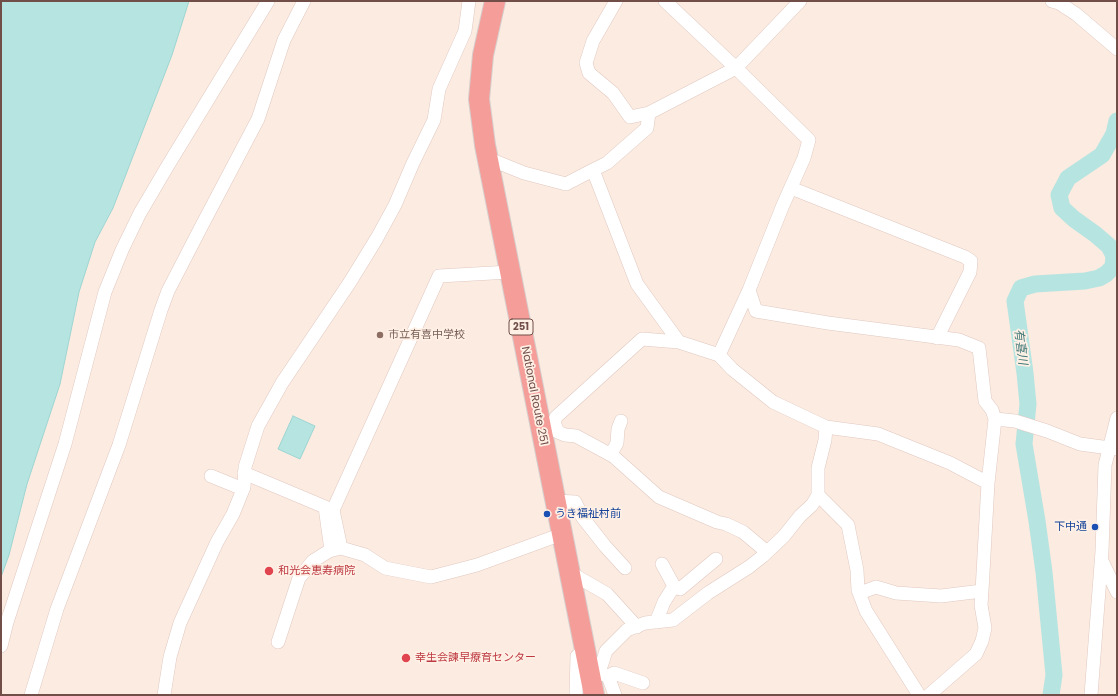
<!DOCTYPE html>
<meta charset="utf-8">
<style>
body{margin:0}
#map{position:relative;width:1118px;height:696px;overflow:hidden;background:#fbebe0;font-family:Poppins,sans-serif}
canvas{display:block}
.frame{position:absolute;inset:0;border:2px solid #714e48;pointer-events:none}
</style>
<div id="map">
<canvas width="1118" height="696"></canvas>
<div class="frame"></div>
</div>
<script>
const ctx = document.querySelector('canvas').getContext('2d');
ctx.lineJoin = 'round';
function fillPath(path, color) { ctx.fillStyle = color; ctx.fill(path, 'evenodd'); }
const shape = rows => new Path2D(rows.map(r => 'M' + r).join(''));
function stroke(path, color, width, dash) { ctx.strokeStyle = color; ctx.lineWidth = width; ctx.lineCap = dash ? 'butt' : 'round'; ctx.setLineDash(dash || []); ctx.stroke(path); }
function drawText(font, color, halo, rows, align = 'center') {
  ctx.font = font + ' Poppins,"Noto Sans JP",sans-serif'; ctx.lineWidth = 3.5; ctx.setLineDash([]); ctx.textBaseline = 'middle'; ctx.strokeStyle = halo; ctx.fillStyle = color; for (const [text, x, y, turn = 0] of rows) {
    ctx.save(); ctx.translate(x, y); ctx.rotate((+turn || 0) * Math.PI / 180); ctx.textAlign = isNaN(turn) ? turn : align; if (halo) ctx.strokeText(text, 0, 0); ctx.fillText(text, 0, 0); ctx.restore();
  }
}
const water = shape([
 [1,1,189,1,172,55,113,208,95,242,79,292,60,384,27,484,9,555,1,577,1,1],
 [293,416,315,426,300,459,278,449,293,416]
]);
const river = shape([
 [1051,695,1054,675,1044,572,1037,521,1024,444,1028,404,1025,373,1015,301,1021,288,1035,284,1085,281,1099,278,1106,274,1113,267,1114,256,1109,246,1095,234,1074,219,1062,208,1059,195,1068,178,1102,155,1114,134,1117,121]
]);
const minor = shape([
 [616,1,593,41,586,63,589,73,613,93,630,117,649,113,736,68,800,1],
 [1052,1,1059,3,1076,14,1117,49],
 [649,113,647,128,607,163,593,170,637,284,679,342,719,355],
 [487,158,524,173,566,184,593,170],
 [791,188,965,257,971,261,970,272,937,338],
 [749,290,756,311,828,323,959,340,979,348,985,401,992,410,995,419,988,483,982,591,981,605,985,628,982,641,976,654,929,695],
 [679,342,642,339,556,417,554,423,558,432,565,435,576,436,613,456,659,497,717,522,726,524,743,532,767,552],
 [995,419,1015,421,1047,431,1080,444,1117,449],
 [826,427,878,434,950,463,988,483],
 [611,454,617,443,618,429,621,421],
 [244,473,325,507,331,550],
 [211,476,243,489],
 [818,495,848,525,857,570,858,590,866,611,919,695],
 [555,501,575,502,583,518,605,546,625,568],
 [341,548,333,510,439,276,510,272],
 [1102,561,1117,592],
 [662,564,674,586],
 [569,572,607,594,637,627],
 [860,593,876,587,896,593,941,596,982,591],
 [656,622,664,602,674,586,680,589,716,559],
 [278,642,299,578,313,561,329,551,341,548,365,555,385,568,431,577,477,565,562,534],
 [1,646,7,622,65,444,105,292,122,250,140,213,167,167,268,1],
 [599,673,606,651,627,630,645,623,673,620,708,593,749,567,763,556,784,536,800,516,812,505,818,495,818,468,825,440,826,427,773,402,732,369,719,355,749,290,783,205,804,158,809,140,736,68,665,1],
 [590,675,599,673,608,676,615,695],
 [608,676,614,673,643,683],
 [31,695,57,609,119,445,161,310,168,291,199,231,258,119,284,40,304,1],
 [164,695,170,657,180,623,217,542,233,514,244,487,245,467,258,426,282,383,350,282,377,238,395,205,413,163,434,120,439,89,465,31,469,1],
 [576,695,577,656,585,651],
 [1091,695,1102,551,1105,465,1117,418]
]);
const highway = shape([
 [495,1,483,55,479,99,485,145,594,695]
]);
const markers = [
 [380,335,4,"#8d6e63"],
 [547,514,4,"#1a4fb4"],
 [1095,527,4,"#1a4fb4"],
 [269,571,5,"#e0444e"],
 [406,658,5,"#e0444e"]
];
const shields = [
 [521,327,24]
];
const shieldNames = [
 ["251",521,327]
];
const educationNames = [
 ["市立有喜中学校",388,335]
];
const streetNames = [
 ["National Route 251",534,396,79]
];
const transitNames = [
 ["うき福祉村前",555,514],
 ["下中通",1087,527,"right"]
];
const healthNames = [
 ["和光会恵寿病院",278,571],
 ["幸生会諫早療育センター",415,658]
];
const waterNames = [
 ["有喜川",1020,347,83]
];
fillPath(water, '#b6e4e1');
stroke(water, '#9cd5d2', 1);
stroke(river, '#b6e4e1', 17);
stroke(minor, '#e1c8c0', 14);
stroke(highway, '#d7cdcc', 22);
stroke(minor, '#fff', 13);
stroke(highway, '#f59d98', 20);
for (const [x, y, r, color] of markers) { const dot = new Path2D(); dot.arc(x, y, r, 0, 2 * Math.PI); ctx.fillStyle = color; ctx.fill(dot); stroke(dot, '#fff0e6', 1.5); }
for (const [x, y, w] of shields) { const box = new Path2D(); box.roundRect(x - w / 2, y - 8, w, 16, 3); ctx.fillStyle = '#fff0e6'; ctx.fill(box); stroke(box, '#714e48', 1); }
drawText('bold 10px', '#714e48', null, shieldNames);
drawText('11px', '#785e54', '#fff0e6', educationNames, 'left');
drawText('11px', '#714e48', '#fff0e6', streetNames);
drawText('11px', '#164399', '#fff0e6', transitNames, 'left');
drawText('11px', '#be3a42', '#fff0e6', healthNames, 'left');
drawText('italic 12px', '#3d7775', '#fff0e6', waterNames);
</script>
